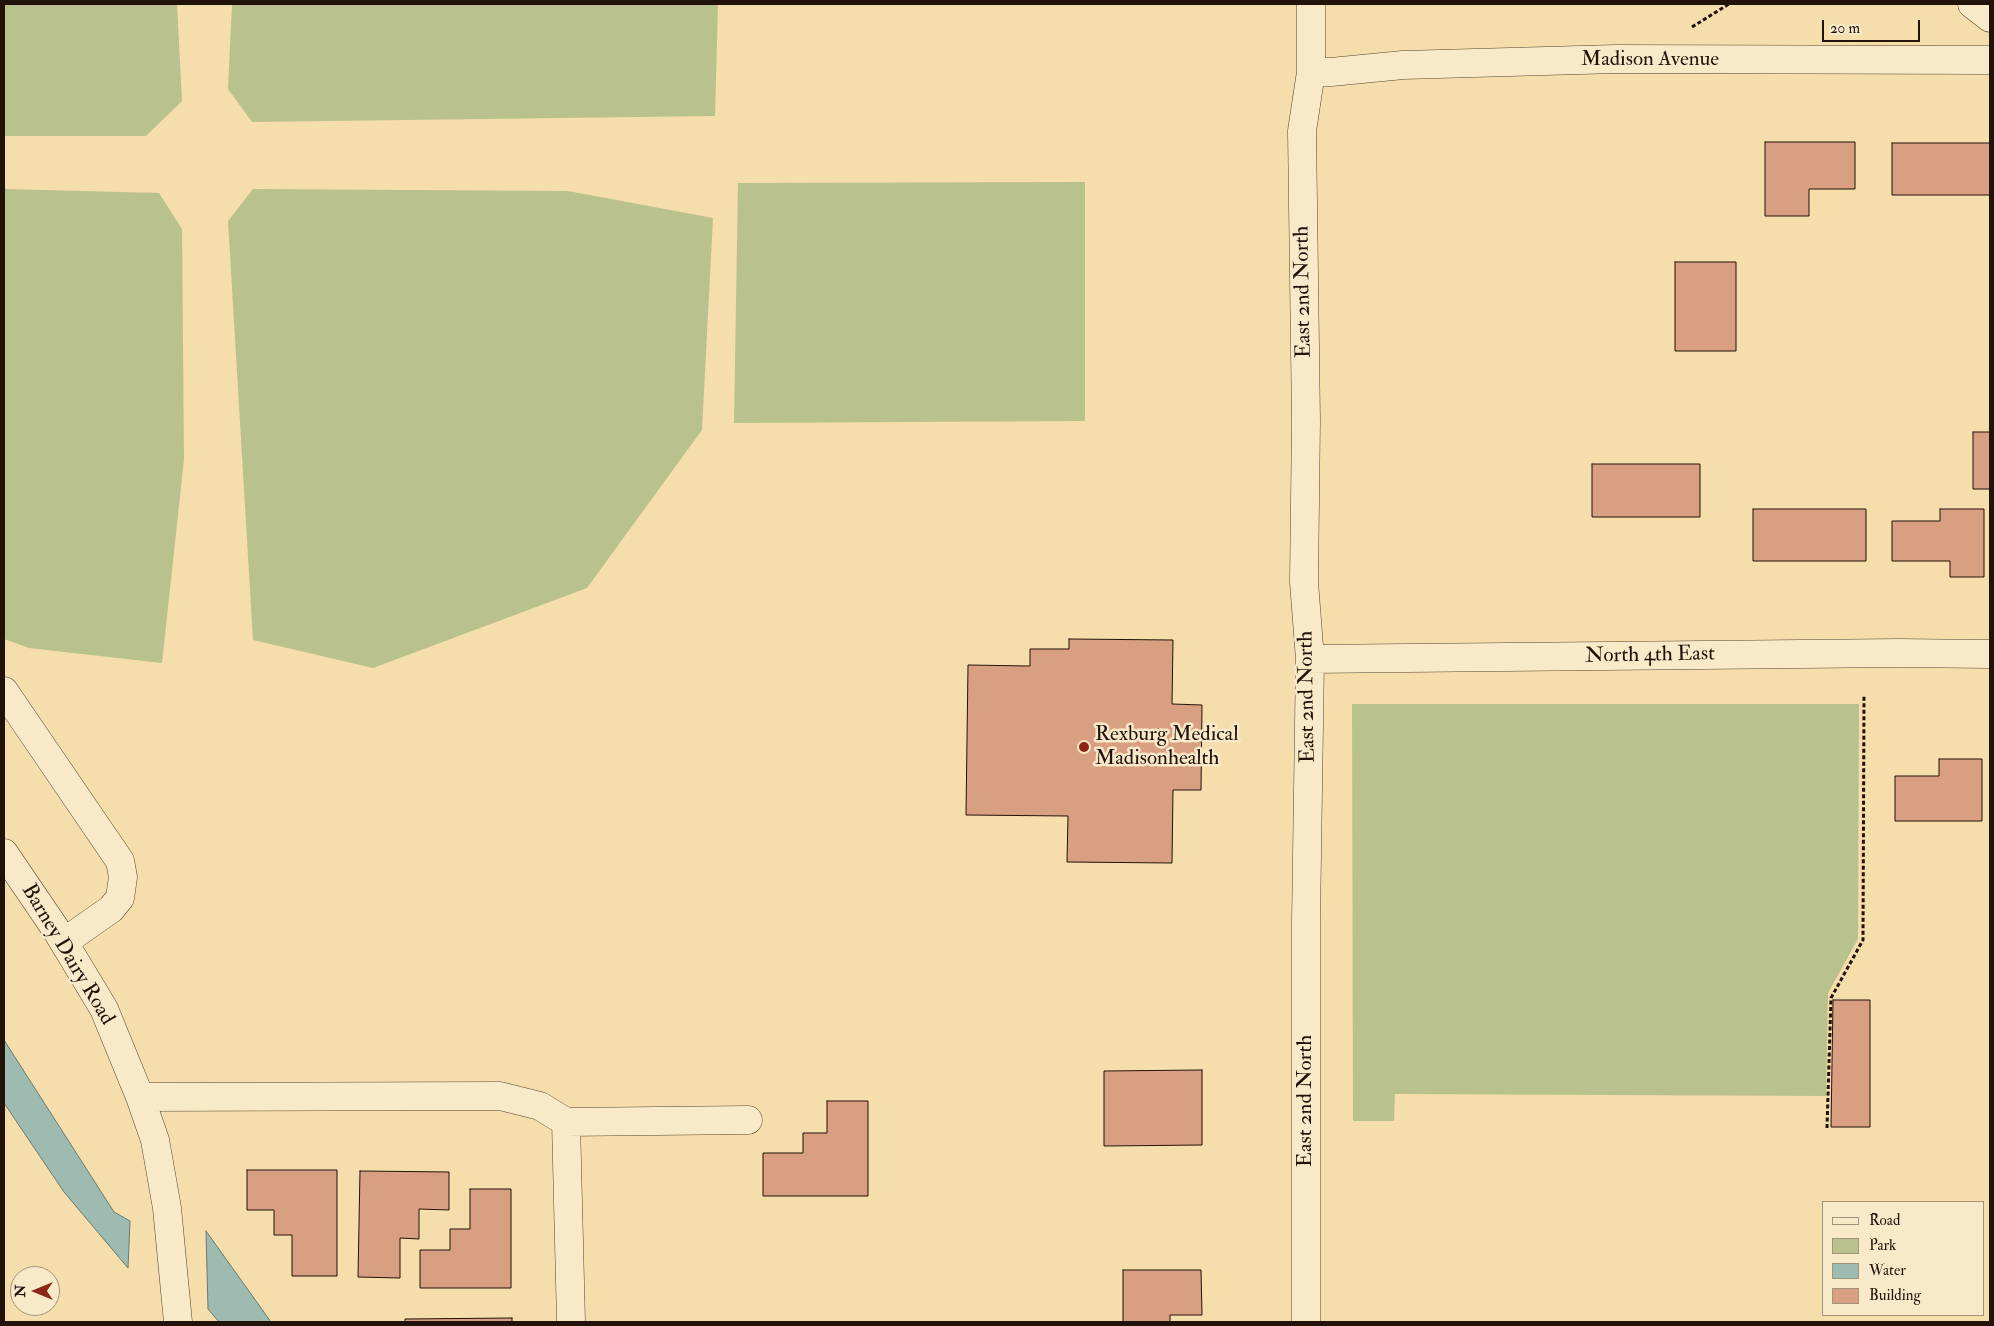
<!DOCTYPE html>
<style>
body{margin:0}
#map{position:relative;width:1994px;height:1326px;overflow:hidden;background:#f5ddac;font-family:"IM FELL Double Pica",serif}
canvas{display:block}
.frame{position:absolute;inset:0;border:5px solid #211309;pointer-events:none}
.legend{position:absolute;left:1822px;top:1201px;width:162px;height:115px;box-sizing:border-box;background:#f8e9c9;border:1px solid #a2937c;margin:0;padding:6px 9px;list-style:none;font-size:15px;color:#211309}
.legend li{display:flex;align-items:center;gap:10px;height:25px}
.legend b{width:25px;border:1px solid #a2937c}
.north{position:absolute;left:10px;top:1266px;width:50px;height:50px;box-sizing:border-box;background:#f8e9c9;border:1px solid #a2937c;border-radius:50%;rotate:270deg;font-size:14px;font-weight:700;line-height:20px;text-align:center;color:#211309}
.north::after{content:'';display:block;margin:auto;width:18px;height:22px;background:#8f2418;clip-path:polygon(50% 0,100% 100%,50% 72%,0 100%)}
.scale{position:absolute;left:1822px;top:20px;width:98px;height:22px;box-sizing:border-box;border:2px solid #211309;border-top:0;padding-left:6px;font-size:15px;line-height:18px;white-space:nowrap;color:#211309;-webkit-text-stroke:4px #f8e9c9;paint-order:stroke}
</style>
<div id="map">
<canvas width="1994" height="1326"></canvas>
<div class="frame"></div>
<ul class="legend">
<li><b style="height:6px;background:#f8e9c9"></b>Road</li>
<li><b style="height:14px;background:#b9c28c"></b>Park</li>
<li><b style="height:14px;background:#9dbbb0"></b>Water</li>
<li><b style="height:14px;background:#d99f82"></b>Building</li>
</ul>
<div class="north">N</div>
<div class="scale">20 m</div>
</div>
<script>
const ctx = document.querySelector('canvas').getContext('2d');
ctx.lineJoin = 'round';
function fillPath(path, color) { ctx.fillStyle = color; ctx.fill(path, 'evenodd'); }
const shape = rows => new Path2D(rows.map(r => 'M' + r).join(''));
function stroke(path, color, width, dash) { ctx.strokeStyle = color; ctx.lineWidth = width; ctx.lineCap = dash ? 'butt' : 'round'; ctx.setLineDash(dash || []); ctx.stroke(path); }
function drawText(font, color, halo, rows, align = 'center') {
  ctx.font = font + ' "IM FELL Double Pica",serif'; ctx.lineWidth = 5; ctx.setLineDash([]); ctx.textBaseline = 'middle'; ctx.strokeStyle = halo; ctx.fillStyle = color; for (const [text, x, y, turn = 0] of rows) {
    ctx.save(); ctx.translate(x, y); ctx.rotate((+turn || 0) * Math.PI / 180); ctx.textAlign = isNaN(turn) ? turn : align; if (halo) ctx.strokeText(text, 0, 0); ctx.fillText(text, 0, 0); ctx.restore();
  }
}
const green = shape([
 [4,4,177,4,182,101,146,136,4,136],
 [232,4,718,4,715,116,252,122,228,89],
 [1085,182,1085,421,734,423,738,183],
 [4,189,159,193,182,229,184,459,162,663,29,648,4,639],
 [253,189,568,191,713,218,702,430,587,588,373,668,253,640,228,221],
 [1352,704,1859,704,1858,939,1828,993,1826,1096,1395,1094,1394,1121,1353,1121]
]);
const water = shape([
 [4,1040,114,1212,130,1221,128,1268,64,1192,4,1103,4,1040],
 [206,1231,271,1322,219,1322,208,1309,206,1231]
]);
const building = shape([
 [1765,142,1855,142,1855,189,1809,189,1809,216,1765,216,1765,142],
 [1892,143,1990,143,1990,195,1892,195,1892,143],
 [1675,262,1736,262,1736,351,1675,351,1675,262],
 [1973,432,1990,432,1990,489,1973,489,1973,432],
 [1592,464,1700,464,1700,517,1592,517,1592,464],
 [1753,509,1866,509,1866,561,1753,561,1753,509],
 [1940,509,1984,509,1984,577,1950,577,1950,561,1892,561,1892,521,1940,521,1940,509],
 [1069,639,1173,640,1172,704,1202,705,1201,790,1173,790,1172,863,1067,862,1068,816,966,815,968,665,1030,666,1030,649,1069,649,1069,639],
 [1939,759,1982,759,1982,821,1895,821,1895,776,1939,776,1939,759],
 [1833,1000,1870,1000,1870,1127,1831,1127,1833,1000],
 [1202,1070,1202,1145,1104,1146,1104,1071,1202,1070],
 [827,1101,868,1101,868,1196,763,1196,763,1153,803,1153,803,1133,827,1133,827,1101],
 [247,1170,337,1170,337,1276,292,1276,292,1235,274,1235,274,1210,247,1210,247,1170],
 [360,1171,449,1172,449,1210,419,1209,419,1239,400,1238,400,1278,358,1277,360,1171],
 [470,1189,511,1189,511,1288,420,1288,420,1250,450,1250,450,1229,470,1229,470,1189],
 [1123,1270,1201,1270,1202,1315,1170,1315,1170,1322,1123,1322,1123,1270],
 [512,1318,512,1322,405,1322,405,1319,512,1318]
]);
const path = shape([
 [1692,27,1729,4],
 [1827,1128,1831,998,1863,940,1864,696]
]);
const minor = shape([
 [1972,4,1990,18],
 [1311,72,1331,72,1403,65,1616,59,1990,60],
 [1310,659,1898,653,1990,654],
 [4,691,120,861,123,877,120,898,111,909,64,942],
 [4,853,57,931,104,1009,140,1097,155,1140,167,1208,178,1322],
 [140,1097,500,1096,540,1106,566,1122,571,1322],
 [566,1122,748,1120],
 [1306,1322,1306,921,1310,659,1304,582,1306,421,1302,131,1311,72,1311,4]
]);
const markers = [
 [1084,747,6,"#8f2418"]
];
const streetNames = [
 ["Madison Avenue",1650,60],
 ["East 2nd North",1304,292,-91],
 ["North 4th East",1650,656,-1],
 ["East 2nd North",1308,697,-91],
 ["Barney Dairy Road",67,955,59],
 ["East 2nd North",1306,1101,-90]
];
const poiNames = [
 ["Rexburg Medical",1095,735],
 ["Madisonhealth",1095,759]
];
fillPath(green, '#b9c28c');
fillPath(water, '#9dbbb0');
stroke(water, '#6b786d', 1);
fillPath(building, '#d99f82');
stroke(building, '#211309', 1);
stroke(minor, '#564632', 29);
stroke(path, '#211309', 3, [4, 2.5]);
stroke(minor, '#f8e9c9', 28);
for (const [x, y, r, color] of markers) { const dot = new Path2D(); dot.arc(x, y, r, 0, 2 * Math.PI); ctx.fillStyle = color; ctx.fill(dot); stroke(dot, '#f8e9c9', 2); }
drawText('21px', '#211309', '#f8e9c9', streetNames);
drawText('21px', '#211309', '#f8e9c9', poiNames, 'left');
</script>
